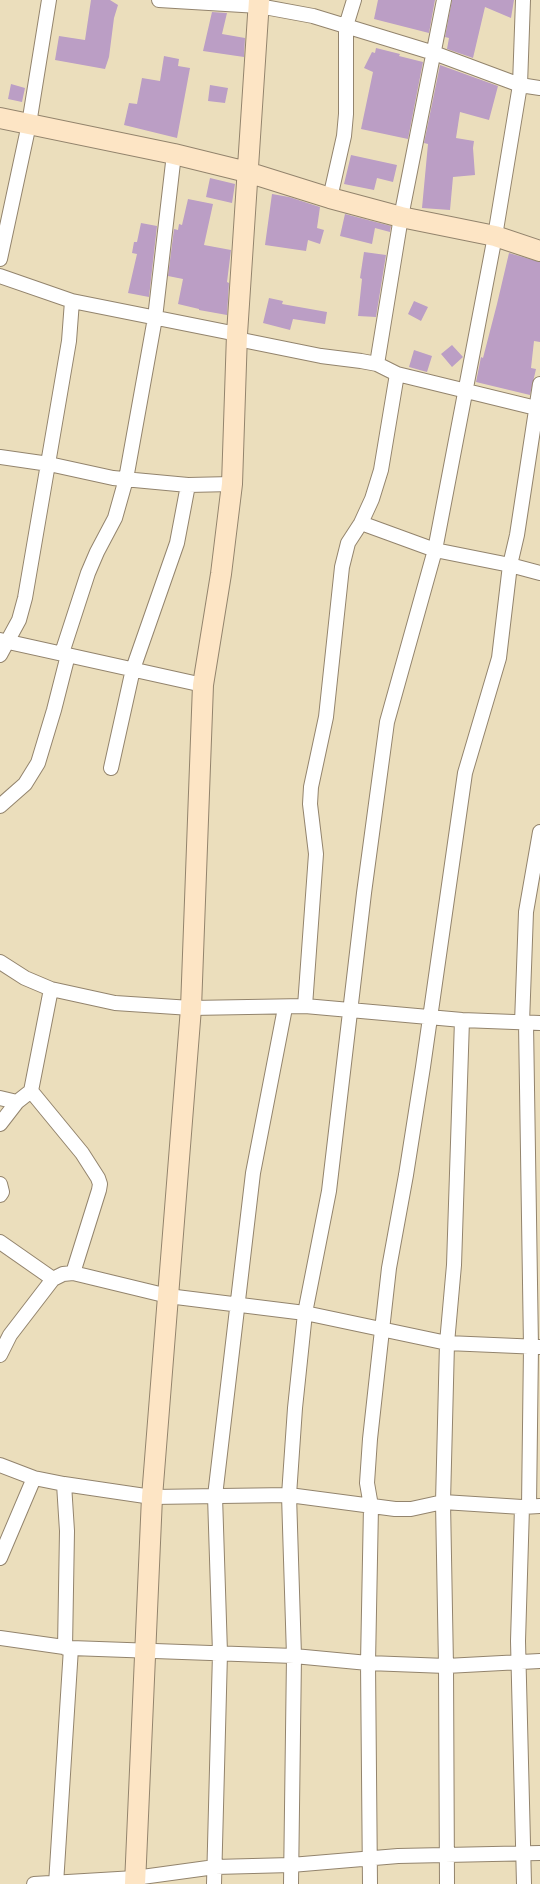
<!DOCTYPE html>
<style>
body{margin:0}
canvas{display:block;background:#ebdebc}
</style>
<canvas width="540" height="1884"></canvas>
<script>
const ctx = document.querySelector('canvas').getContext('2d');
ctx.lineJoin = 'round';
function fillPath(path, color) { ctx.fillStyle = color; ctx.fill(path, 'evenodd'); }
const shape = rows => new Path2D(rows.map(r => 'M' + r).join(''));
function stroke(path, color, width, dash) { ctx.strokeStyle = color; ctx.lineWidth = width; ctx.lineCap = dash ? 'butt' : 'round'; ctx.setLineDash(dash || []); ctx.stroke(path); }
const building = shape([
 [91,0,110,0,118,5,114,18,109,57,105,69,55,60,59,36,85,40],
 [378,0,435,0,429,33,374,19],
 [452,0,514,0,511,18,485,7,473,58,447,49,449,38,445,37],
 [212,12,227,13,222,34,245,38,244,57,203,51],
 [376,48,400,54,399,56,423,62,408,139,361,129,373,72,364,68,372,52,375,53],
 [164,56,179,59,178,66,190,68,177,138,124,125,129,103,137,104,142,78,160,81],
 [440,65,498,86,489,120,460,112,456,138,474,141,473,148,475,175,453,177,450,210,422,208,428,144,424,143],
 [11,84,25,88,22,102,8,99],
 [210,85,228,88,225,103,208,101],
 [351,155,397,165,393,182,377,178,374,190,344,184],
 [210,178,235,184,232,203,206,197],
 [272,194,289,197,320,207,317,228,324,230,320,244,308,240,306,251,265,245],
 [188,199,213,204,204,245,231,250,227,282,229,283,227,315,199,310,199,309,178,304,183,279,168,276,174,229,178,230,179,224,182,225],
 [345,214,391,226,390,232,375,228,372,244,340,236],
 [141,223,157,226,149,297,128,293,137,254,132,253,134,242,137,242],
 [364,252,386,255,376,317,358,316,362,279,360,278],
 [509,253,540,262,540,342,534,341,531,368,536,369,530,395,476,382,481,357,483,358,497,304],
 [269,298,283,301,282,304,327,312,325,324,293,319,290,330,263,323],
 [414,301,428,307,421,321,408,314],
 [452,345,463,357,452,367,441,354],
 [414,350,432,356,427,372,409,367]
]);
const street = shape([
 [159,0,259,6,313,16,434,53,520,85,540,88],
 [330,198,344,136,346,114,346,26,354,0],
 [0,259,29,124,49,0],
 [0,276,72,301,237,334],
 [237,339,321,356,361,361,377,364,397,374,540,409],
 [377,364,401,217,444,0],
 [0,457,49,464,113,478,188,485,232,484],
 [361,523,435,550,510,565,540,573],
 [0,640,203,685],
 [62,653,88,573,97,552,115,518,126,479,155,318,174,154],
 [0,655,19,620,25,598,69,341,72,301],
 [111,768,133,669,177,543,188,485],
 [0,806,25,784,38,763,54,710,68,655],
 [0,962,25,978,51,989,115,1003,191,1008,305,1006,462,1020,540,1023],
 [305,1006,316,854,310,804,311,787,326,717,342,567,348,543,361,523,372,499,381,470,397,374],
 [522,1023,526,912,540,832],
 [526,1023,531,1347,529,1506],
 [31,1091,82,1153,98,1178,100,1184,99,1190,73,1273],
 [0,1098,17,1102],
 [0,1124,17,1102,31,1091,51,989],
 [0,1184,2,1192,0,1195],
 [0,1242,53,1279],
 [0,1355,10,1335,53,1279,63,1274,73,1273,168,1296,305,1313,447,1343,540,1347],
 [0,1465,34,1478,64,1484,152,1497,289,1495,395,1509,411,1509,443,1502,522,1507,540,1506],
 [64,1484,67,1531,65,1648],
 [522,1507,518,1641,524,1884],
 [0,1558,34,1478],
 [0,1638,71,1648,294,1656,368,1663,446,1666,540,1661],
 [34,1884,135,1878,215,1867,291,1865,398,1856,540,1853],
 [56,1884,71,1648],
 [214,1884,220,1653,215,1496,253,1173,285,1008],
 [291,1884,294,1656,289,1495,295,1408,305,1313,329,1191,364,893,387,722,435,550,495,236,520,85,523,0],
 [370,1884,368,1663,371,1506,367,1483,370,1439,382,1330,389,1268,406,1175,423,1067,465,773,499,658,510,565,517,535,540,384],
 [447,1884,446,1666,443,1502,447,1343,454,1265,462,1020]
]);
const secondary = shape([
 [0,118,174,154,247,172,330,198,401,217,495,236,540,251],
 [135,1884,152,1497,191,1008,203,685,221,574,232,484,237,334,259,0]
]);
fillPath(building, '#bb9ec5');
stroke(street, '#93846d', 16);
stroke(secondary, '#93846d', 22);
stroke(street, '#fff', 14);
stroke(secondary, '#fde5c5', 20);
</script>
